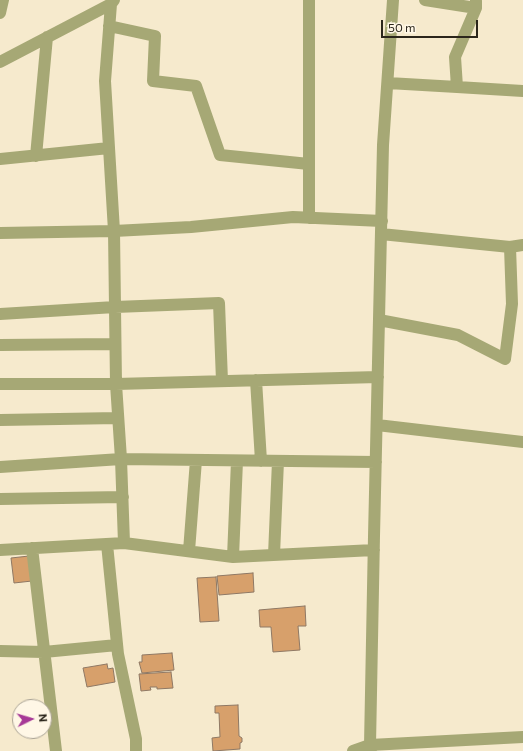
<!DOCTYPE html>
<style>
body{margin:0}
#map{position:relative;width:523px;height:751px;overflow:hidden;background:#f6eacd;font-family:Commissioner,sans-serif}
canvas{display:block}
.north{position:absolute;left:12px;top:699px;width:40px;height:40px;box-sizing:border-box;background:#fff7e6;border:1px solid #aaa395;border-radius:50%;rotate:85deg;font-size:11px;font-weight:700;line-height:16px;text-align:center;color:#2b261b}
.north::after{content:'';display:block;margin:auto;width:14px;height:18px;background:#a73997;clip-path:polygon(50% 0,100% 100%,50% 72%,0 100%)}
.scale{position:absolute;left:381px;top:20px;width:97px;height:18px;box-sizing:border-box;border:2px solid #2b261b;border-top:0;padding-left:5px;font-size:12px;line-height:14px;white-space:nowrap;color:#2b261b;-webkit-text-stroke:3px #fff7e6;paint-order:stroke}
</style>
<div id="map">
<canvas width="523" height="751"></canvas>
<div class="north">N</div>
<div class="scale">50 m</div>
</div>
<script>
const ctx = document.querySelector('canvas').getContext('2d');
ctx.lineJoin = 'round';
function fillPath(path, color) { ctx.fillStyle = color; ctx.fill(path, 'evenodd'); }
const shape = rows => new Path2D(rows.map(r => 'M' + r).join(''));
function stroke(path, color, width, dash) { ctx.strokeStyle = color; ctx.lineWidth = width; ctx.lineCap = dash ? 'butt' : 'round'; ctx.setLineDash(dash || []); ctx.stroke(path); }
const building = shape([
 [29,556,32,581,14,583,11,558,29,556],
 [253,573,254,592,219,595,217,576,253,573],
 [216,577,219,621,200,622,197,578,216,577],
 [305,606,306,626,298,626,300,650,273,652,271,627,260,627,259,610,305,606],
 [172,653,174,670,142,673,139,662,142,662,142,655,172,653],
 [107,664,108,669,113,668,115,682,87,687,83,668,107,664],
 [171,672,173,688,157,689,157,687,150,687,151,690,141,691,139,674,171,672],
 [238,705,239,736,242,738,242,742,240,743,240,749,213,751,212,738,220,737,219,713,215,713,215,706,238,705]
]);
const minor = shape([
 [425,0,476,8,476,1],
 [111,4,105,81,114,231,116,384,121,459,124,543],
 [476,8,455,57,457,87,523,91],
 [0,13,3,0],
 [109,26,155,36,153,81,196,86,220,155,309,164],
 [0,62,111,4,114,0],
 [388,83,457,87],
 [36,156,47,37],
 [0,159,109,148],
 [309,218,309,0],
 [0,233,114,231,191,227,293,217,382,221],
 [381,234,510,247,523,245],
 [0,314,115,307,219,303,222,381],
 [379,320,458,335,505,359,512,304,510,247],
 [0,345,115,344],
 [256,380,261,461],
 [0,384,116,384,378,377],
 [0,420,118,418],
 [377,425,523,442],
 [0,467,121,459,376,462],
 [0,499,123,497],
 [107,544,118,654,136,739,136,751],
 [32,548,56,751],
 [0,550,124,543,233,557,374,550],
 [189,551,196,460],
 [274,555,278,461],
 [233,557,237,461],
 [0,651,44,652,117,645],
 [353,751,370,745,523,737],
 [371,751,370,745,374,536,383,145,393,0]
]);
fillPath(building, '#d7a06b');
stroke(building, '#8e7864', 1);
stroke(minor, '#a6a875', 12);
</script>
